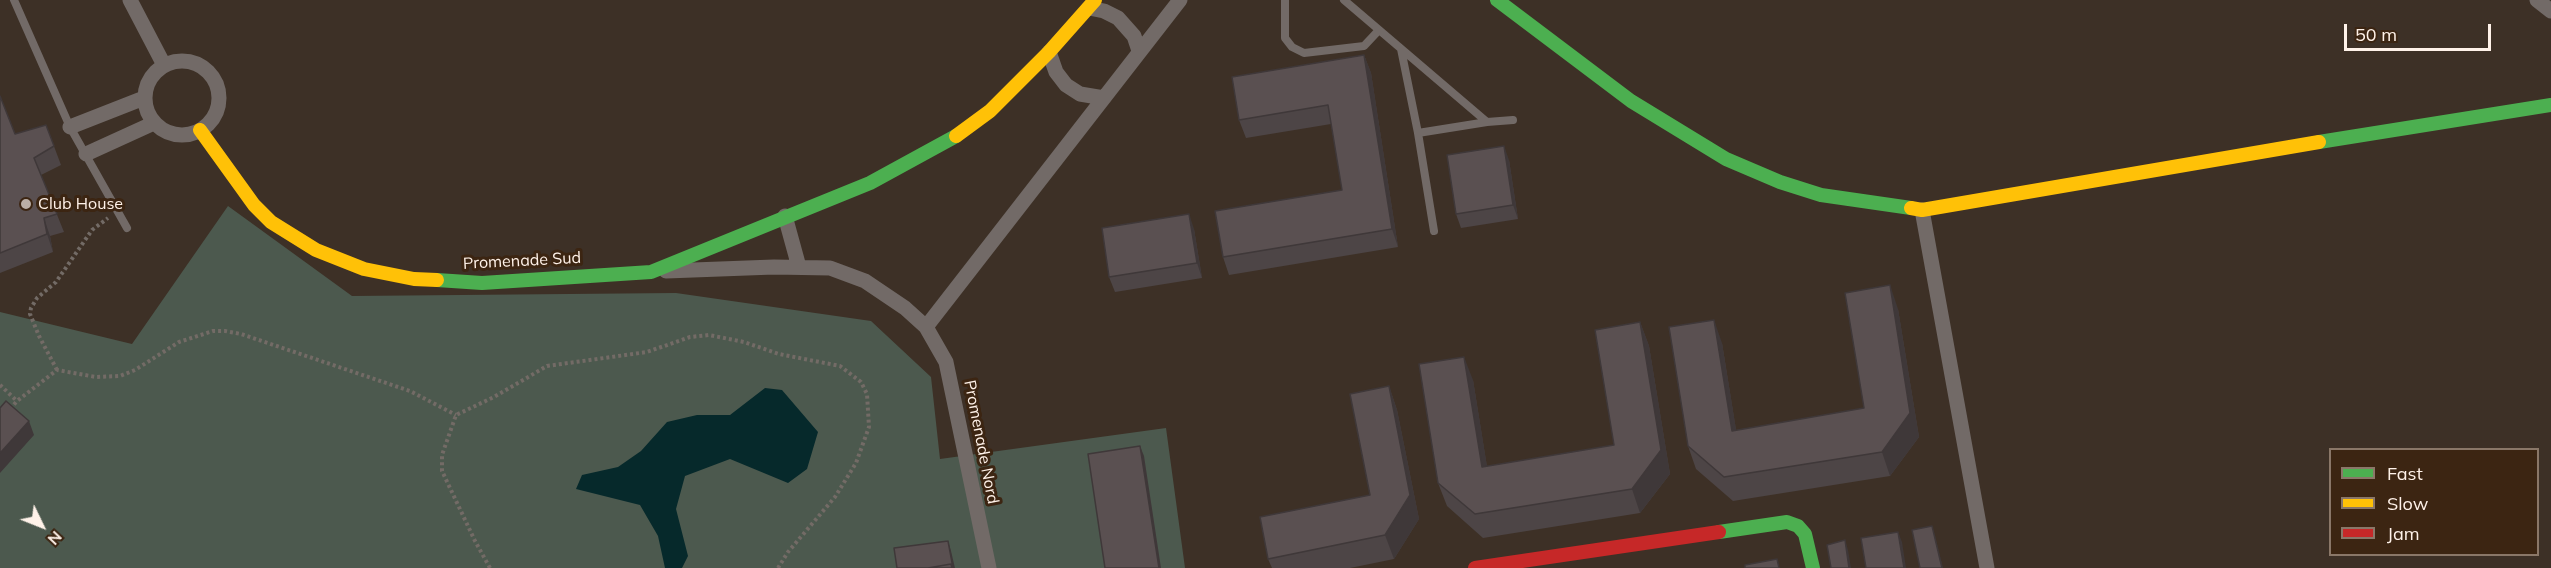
<!DOCTYPE html>
<style>
body{margin:0}
#map{position:relative;width:2551px;height:568px;overflow:hidden;background:#3d3026;font-family:Mulish,sans-serif}
canvas{display:block}
.legend{position:absolute;left:2329px;top:448px;width:210px;height:108px;box-sizing:border-box;background:#3c2512;border:2px solid #8a7768;margin:0;padding:8px 10px;list-style:none;font-size:18px;color:#fff2e9}
.legend li{display:flex;align-items:center;gap:12px;height:30px}
.legend b{width:30px;border:2px solid #8a7768}
.north{position:absolute;left:12px;top:496px;width:60px;height:60px;-webkit-text-stroke:4px #3c2512;paint-order:stroke;rotate:133deg;font-size:16px;font-weight:700;line-height:24px;text-align:center;color:#fff2e9}
.north::after{content:'';display:block;margin:auto;width:21px;height:27px;background:#fff2e9;clip-path:polygon(50% 0,100% 100%,50% 72%,0 100%)}
.scale{position:absolute;left:2344px;top:24px;width:147px;height:27px;box-sizing:border-box;border:3px solid #fff2e9;border-top:0;padding-left:8px;font-size:18px;line-height:21px;white-space:nowrap;color:#fff2e9;-webkit-text-stroke:4px #3c2512;paint-order:stroke}
</style>
<div id="map">
<canvas width="2551" height="568"></canvas>
<ul class="legend">
<li><b style="height:8px;background:#4caf50"></b>Fast</li>
<li><b style="height:8px;background:#ffc107"></b>Slow</li>
<li><b style="height:8px;background:#c62828"></b>Jam</li>
</ul>
<div class="north">N</div>
<div class="scale">50 m</div>
</div>
<script>
const ctx = document.querySelector('canvas').getContext('2d');
ctx.lineJoin = 'round';
function fillPath(path, color) { ctx.fillStyle = color; ctx.fill(path, 'evenodd'); }
const shape = rows => new Path2D(rows.map(r => 'M' + r).join(''));
function stroke(path, color, width, dash) { ctx.strokeStyle = color; ctx.lineWidth = width; ctx.lineCap = dash ? 'butt' : 'round'; ctx.setLineDash(dash || []); ctx.stroke(path); }
function drawText(font, color, halo, rows, align = 'center') {
  ctx.font = font + ' Mulish,sans-serif'; ctx.lineWidth = 6; ctx.setLineDash([]); ctx.textBaseline = 'middle'; ctx.strokeStyle = halo; ctx.fillStyle = color; for (const [text, x, y, turn = 0] of rows) {
    ctx.save(); ctx.translate(x, y); ctx.rotate((+turn || 0) * Math.PI / 180); ctx.textAlign = isNaN(turn) ? turn : align; if (halo) ctx.strokeText(text, 0, 0); ctx.fillText(text, 0, 0); ctx.restore();
  }
}
const green = shape([
 [228,206,352,296,676,293,871,321,931,377,940,459,1166,428,1185,568,0,568,0,312,132,344]
]);
const water = shape([
 [765,388,782,390,818,432,807,469,788,483,730,459,685,476,676,509,688,556,682,568,665,568,658,536,640,505,576,489,582,475,618,467,641,451,667,422,697,415,730,415]
]);
const path = shape([
 [57,370,39,336,30,314,31,308,37,298,56,282,92,230,108,218],
 [0,385,17,401],
 [10,409,17,401,57,370,96,377,120,376,135,370,179,342,213,331,225,331,241,334,410,391,456,415],
 [490,568,475,541,442,471,442,455,456,415,494,397,547,366,647,352,690,337,709,335,744,342,779,354,840,366,861,382,867,394,869,427,856,463,835,497,788,552,778,568]
]);
const lane = shape([
 [14,0,70,127,127,228],
 [1285,0,1285,38,1292,47,1304,53,1364,46,1379,30],
 [1344,0,1487,122,1513,120],
 [1401,49,1418,133,1434,231],
 [1418,133,1487,122]
]);
const street = shape([
 [130,0,164,65],
 [2537,0,2551,11],
 [1089,8,1104,11,1118,18,1134,36,1139,51],
 [1049,52,1056,72,1066,85,1080,94,1104,98],
 '145 98a37 37 0 1 1 74 0a37 37 0 1 1-74 0Z',
 [70,127,144,98],
 [86,154,154,123],
 [1922,210,1987,568],
 [785,216,799,267],
 [666,271,774,267,830,268,865,281,905,308,926,327,946,362,989,568],
 [926,327,1180,0]
]);
const fast = shape([
 [1497,0,1631,101,1726,159,1780,182,1821,195,1911,208],
 [2319,142,2551,105],
 [437,280,482,283,651,272,870,183,956,136],
 [1719,532,1787,522,1798,526,1805,534,1813,568]
]);
const slow = shape([
 [200,130,254,205,271,222,316,250,364,269,414,279,437,280],
 [956,136,990,111,1049,52,1095,0],
 [1911,208,1922,210,2319,142]
]);
const jam = shape([
 [1475,568,1719,532]
]);
const wall = shape([
 [1364,55,1371,73,1398,247,1229,275,1223,257,1342,190,1331,124,1246,138,1239,120],
 [0,96,15,134,46,125,61,165,41,175,64,232,50,236,53,252,0,273],
 [1509,160,1518,219,1461,228,1456,214],
 [1194,229,1202,278,1115,292,1109,277],
 [1898,309,1919,437,1890,476,1733,501,1696,469,1688,446,1722,343,1736,430,1864,408],
 [1640,322,1649,346,1670,474,1640,513,1483,538,1447,506,1438,483,1473,380,1487,467,1614,445],
 [1389,386,1397,410,1419,519,1394,559,1350,568,1272,568,1268,559,1370,495]
]);
const shadedWall = shape([
 [1364,55,1371,73,1398,247,1392,229],
 [1504,146,1509,160,1518,219,1513,205],
 [1189,214,1194,229,1202,278,1197,263],
 [44,218,50,236,53,252,47,234],
 [1890,285,1898,309,1919,437,1890,476,1882,452],
 [1714,320,1722,343,1740,454,1732,431],
 [1640,322,1649,346,1670,474,1640,513,1632,489],
 [1464,357,1473,380,1491,491,1482,467],
 [1389,386,1397,410,1419,519,1394,559,1385,535],
 [29,421,34,435,0,473,0,453],
 [1140,446,1144,456,1161,568,1159,568],
 [1932,526,1935,536,1943,568,1942,568],
 [1898,532,1902,542,1906,568,1904,568],
 [1845,540,1848,550,1851,568,1849,568],
 [948,541,951,551,955,568,953,568]
]);
const building = shape([
 [1364,55,1392,229,1223,257,1215,211,1342,190,1328,105,1239,120,1232,77,1364,55],
 [0,96,15,134,46,125,54,146,34,158,57,214,44,218,47,234,0,253,0,96],
 [1504,146,1513,205,1456,214,1447,155,1504,146],
 [1189,214,1197,263,1109,277,1102,228,1189,214],
 [1890,285,1910,413,1882,452,1724,477,1688,446,1669,327,1714,320,1732,431,1864,408,1845,293,1890,285],
 [1640,322,1661,450,1632,489,1475,514,1438,483,1419,364,1464,357,1482,467,1614,445,1595,330,1640,322],
 [1389,386,1410,495,1385,535,1268,559,1260,517,1370,495,1350,394,1389,386],
 [6,401,29,421,0,453,0,408,6,401],
 [1140,446,1159,568,1105,568,1088,454,1140,446],
 [1932,526,1942,568,1920,568,1912,530,1932,526],
 [1898,532,1904,568,1866,568,1861,538,1898,532],
 [1845,540,1849,568,1831,568,1827,545,1845,540],
 [948,541,953,568,951,564,928,568,897,568,894,548,948,541],
 [1777,559,1779,568,1745,568,1745,565,1777,559],
 [951,564,952,568,928,568,951,564]
]);
const markers = [
 [26,204,6,"#bbaea5"]
];
const poiNames = [
 ["Club House",38,204]
];
const streetNames = [
 ["Promenade Sud",522,261,-3],
 ["Promenade Nord",981,442,79]
];
fillPath(green, '#4c594e');
fillPath(water, '#06292b');
stroke(path, '#736b66', 4, [3, 3]);
stroke(lane, '#726a67', 8);
stroke(street, '#726a67', 15);
stroke(fast, '#4caf50', 14);
stroke(slow, '#ffc107', 14);
stroke(jam, '#c62828', 14);
fillPath(wall, '#4d4546');
fillPath(shadedWall, '#3f3839');
fillPath(building, '#5a5051');
stroke(building, '#3f3839', 1.5);
for (const [x, y, r, color] of markers) { const dot = new Path2D(); dot.arc(x, y, r, 0, 2 * Math.PI); ctx.fillStyle = color; ctx.fill(dot); stroke(dot, '#3c2512', 2); }
drawText('16px', '#fff2e9', '#3c2512', poiNames, 'left');
drawText('16px', '#fff2e9', '#3c2512', streetNames);
</script>
